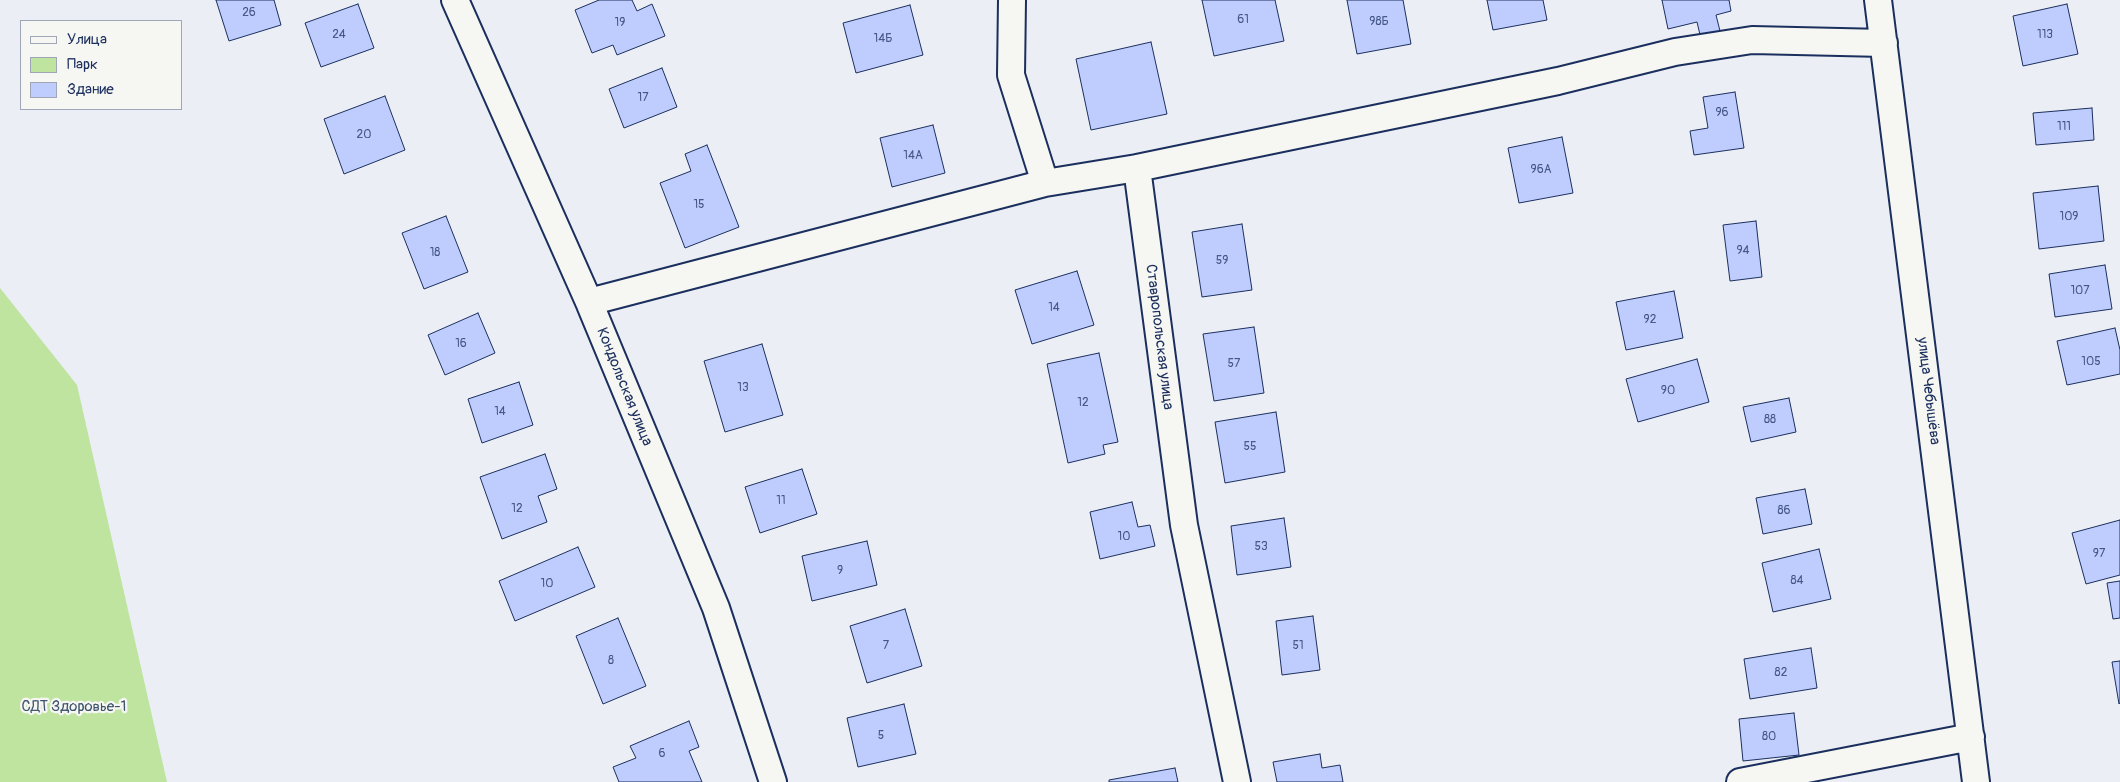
<!DOCTYPE html>
<meta charset="utf-8">
<style>
body{margin:0}
#map{position:relative;width:2120px;height:782px;overflow:hidden;background:#ebeef4;font-family:Pangolin,sans-serif}
canvas{display:block}
.legend{position:absolute;left:20px;top:20px;width:162px;height:90px;box-sizing:border-box;background:#f6f6f2;border:1px solid #9ea6b7;margin:0;padding:6px 9px;list-style:none;font-size:15px;color:#1b2f5e}
.legend li{display:flex;align-items:center;gap:10px;height:25px}
.legend b{width:25px;border:1px solid #9ea6b7}
</style>
<div id="map">
<canvas width="2120" height="782"></canvas>
<ul class="legend">
<li><b style="height:6px;background:#f6f6f2"></b>Улица</li>
<li><b style="height:14px;background:#bee49f"></b>Парк</li>
<li><b style="height:14px;background:#bfcdfe"></b>Здание</li>
</ul>
</div>
<script>
const ctx = document.querySelector('canvas').getContext('2d');
ctx.lineJoin = 'round';
function fillPath(path, color) { ctx.fillStyle = color; ctx.fill(path, 'evenodd'); }
const shape = rows => new Path2D(rows.map(r => 'M' + r).join(''));
function stroke(path, color, width, dash) { ctx.strokeStyle = color; ctx.lineWidth = width; ctx.lineCap = dash ? 'butt' : 'round'; ctx.setLineDash(dash || []); ctx.stroke(path); }
function drawText(font, color, halo, rows, align = 'center') {
  ctx.font = font + ' Pangolin,sans-serif'; ctx.lineWidth = 4.5; ctx.setLineDash([]); ctx.textBaseline = 'middle'; ctx.strokeStyle = halo; ctx.fillStyle = color; for (const [text, x, y, turn = 0] of rows) {
    ctx.save(); ctx.translate(x, y); ctx.rotate((+turn || 0) * Math.PI / 180); ctx.textAlign = isNaN(turn) ? turn : align; if (halo) ctx.strokeText(text, 0, 0); ctx.fillText(text, 0, 0); ctx.restore();
  }
}
const green = shape([
 [0,288,77,385,167,782,0,782]
]);
const building = shape([
 [216,0,274,0,281,25,229,41,216,0],
 [599,0,632,0,637,11,652,4,665,36,617,55,613,45,592,53,575,10,599,0],
 [1202,0,1275,0,1284,41,1214,56,1202,0],
 [1347,0,1403,0,1411,44,1357,54,1347,0],
 [1487,0,1543,0,1547,20,1493,30,1487,0],
 [1662,0,1729,0,1731,11,1716,15,1721,35,1701,39,1697,22,1668,29,1662,0],
 [358,4,374,48,321,67,305,23,358,4],
 [2067,4,2078,54,2023,66,2013,16,2067,4],
 [910,5,923,55,856,73,843,23,910,5],
 [1151,42,1167,114,1091,130,1076,59,1151,42],
 [662,68,677,107,624,128,609,89,662,68],
 [1735,92,1744,148,1694,155,1690,131,1708,128,1703,97,1735,92],
 [385,96,405,150,344,174,324,119,385,96],
 [2092,108,2094,140,2036,145,2033,113,2092,108],
 [933,125,945,173,892,187,880,138,933,125],
 [1562,137,1573,193,1519,203,1508,148,1562,137],
 [707,145,739,227,685,248,660,183,691,171,685,154,707,145],
 [2098,186,2104,241,2039,249,2033,193,2098,186],
 [446,216,468,272,424,289,402,233,446,216],
 [1756,221,1762,277,1730,281,1723,225,1756,221],
 [1242,224,1252,290,1202,297,1192,232,1242,224],
 [2105,265,2112,309,2055,317,2049,274,2105,265],
 [1077,271,1094,325,1032,344,1015,290,1077,271],
 [1674,291,1683,338,1626,350,1616,302,1674,291],
 [478,313,495,353,445,375,428,335,478,313],
 [1254,327,1264,393,1214,401,1203,334,1254,327],
 [2115,328,2120,350,2120,374,2067,385,2057,341,2115,328],
 [762,344,783,415,725,432,704,361,762,344],
 [1099,353,1118,442,1103,445,1105,454,1068,463,1047,364,1099,353],
 [1697,359,1709,402,1638,422,1626,379,1697,359],
 [519,382,533,425,482,443,468,399,519,382],
 [1789,398,1796,432,1751,442,1743,407,1789,398],
 [1276,412,1285,472,1225,483,1215,422,1276,412],
 [545,454,557,489,538,496,547,522,502,539,480,477,545,454],
 [802,469,817,514,760,533,745,487,802,469],
 [1805,489,1812,524,1763,534,1756,498,1805,489],
 [1132,502,1138,527,1150,525,1155,546,1100,559,1090,512,1132,502],
 [1284,518,1291,567,1237,575,1231,526,1284,518],
 [2120,520,2120,575,2086,584,2072,533,2120,520],
 [867,541,877,585,812,601,802,556,867,541],
 [578,547,595,587,515,621,499,581,578,547],
 [1819,549,1831,599,1773,612,1762,563,1819,549],
 [2120,581,2120,618,2113,619,2107,583,2120,581],
 [905,609,922,666,867,683,850,626,905,609],
 [1313,616,1320,670,1282,675,1276,621,1313,616],
 [618,618,646,686,603,704,576,636,618,618],
 [1811,648,1817,688,1750,699,1744,659,1811,648],
 [2120,661,2120,703,2119,704,2112,662,2120,661],
 [904,704,916,754,858,767,847,718,904,704],
 [1794,713,1799,755,1743,761,1739,719,1794,713],
 [689,721,699,747,689,751,702,782,619,782,613,767,636,758,630,746,689,721],
 [1320,754,1322,768,1340,765,1343,782,1277,782,1273,762,1320,754],
 [1175,768,1178,782,1109,782,1109,780,1175,768]
]);
const street = shape([
 [455,0,589,302,716,608,773,782],
 [1012,0,1011,75,1045,183,1137,168,1184,525,1237,782],
 [1878,0,1976,782],
 [1137,168,1558,81,1675,52,1752,40,1884,43],
 [589,302,1045,183],
 [1740,782,1971,737]
]);
const numberNames = [
 ["26",249,13],
 ["61",1243,20],
 ["98Б",1379,22],
 ["19",620,23],
 ["24",339,35],
 ["113",2045,35],
 ["14Б",883,39],
 ["17",643,98],
 ["96",1722,113],
 ["111",2064,127],
 ["20",364,135],
 ["14А",913,156],
 ["96А",1541,170],
 ["15",699,205],
 ["109",2069,217],
 ["94",1743,251],
 ["18",435,253],
 ["59",1222,261],
 ["107",2080,291],
 ["14",1054,308],
 ["92",1650,320],
 ["16",461,344],
 ["105",2091,362],
 ["57",1234,364],
 ["13",743,388],
 ["90",1668,391],
 ["12",1083,403],
 ["14",500,412],
 ["88",1770,420],
 ["55",1250,447],
 ["11",781,501],
 ["12",517,509],
 ["86",1784,511],
 ["10",1124,537],
 ["53",1261,547],
 ["97",2099,554],
 ["9",840,571],
 ["84",1797,581],
 ["10",547,584],
 ["7",886,646],
 ["51",1298,646],
 ["8",611,661],
 ["82",1781,673],
 ["5",881,736],
 ["80",1769,737],
 ["6",662,754]
];
const streetNames = [
 ["Ставропольская улица",1159,337,83],
 ["Кондольская улица",624,387,68],
 ["улица Чебышёва",1928,391,83]
];
const parkNames = [
 ["СДТ Здоровье-1",74,707]
];
fillPath(green, '#bee49f');
fillPath(building, '#bfcdfe');
stroke(building, '#1b2f5e', 1);
stroke(street, '#1b2f5e', 30);
stroke(street, '#f6f6f2', 26);
drawText('12px', '#445686', null, numberNames);
drawText('15px', '#1b2f5e', '#f6f6f2', streetNames);
drawText('15px', '#3c536b', '#f6f6f2', parkNames);
</script>
